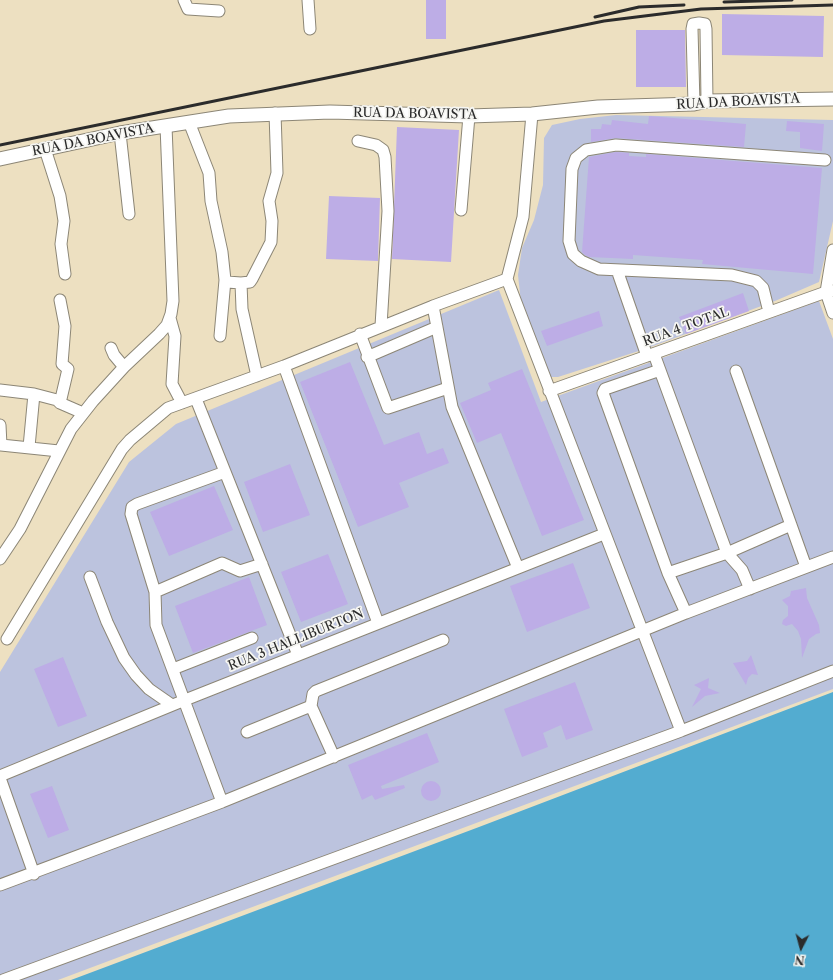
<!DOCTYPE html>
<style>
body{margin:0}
#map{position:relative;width:833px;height:980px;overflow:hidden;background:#ede0c1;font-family:"Libre Caslon Text",serif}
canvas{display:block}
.north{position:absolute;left:781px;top:928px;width:40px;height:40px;-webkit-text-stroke:3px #f6f6f2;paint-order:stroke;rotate:186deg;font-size:11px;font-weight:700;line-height:16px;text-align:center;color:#2b2b2b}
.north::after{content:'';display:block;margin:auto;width:14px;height:18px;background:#2b2b2b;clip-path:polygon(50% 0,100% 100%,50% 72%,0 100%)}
</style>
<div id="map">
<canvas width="833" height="980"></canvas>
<div class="north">N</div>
</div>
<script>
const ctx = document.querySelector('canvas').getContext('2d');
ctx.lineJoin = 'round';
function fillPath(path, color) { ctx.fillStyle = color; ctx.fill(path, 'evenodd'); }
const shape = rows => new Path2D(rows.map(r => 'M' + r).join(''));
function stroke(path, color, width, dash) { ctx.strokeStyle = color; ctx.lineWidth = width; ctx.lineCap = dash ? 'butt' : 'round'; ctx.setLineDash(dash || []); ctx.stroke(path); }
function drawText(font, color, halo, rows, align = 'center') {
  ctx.font = font + ' "Libre Caslon Text",serif'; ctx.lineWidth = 3.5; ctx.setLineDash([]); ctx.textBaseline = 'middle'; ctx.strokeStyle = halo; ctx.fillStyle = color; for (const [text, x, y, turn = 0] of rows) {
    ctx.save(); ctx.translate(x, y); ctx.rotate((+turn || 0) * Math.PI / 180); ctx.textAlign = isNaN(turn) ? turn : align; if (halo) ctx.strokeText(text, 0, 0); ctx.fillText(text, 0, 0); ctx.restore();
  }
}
const industrial = shape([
 [616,115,833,120,833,221,819,282,775,301,645,349,558,377,549,377,521,303,518,275,522,248,534,220,543,185,544,138,552,125,580,119],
 [499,290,541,402,819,301,833,339,833,689,58,980,0,980,0,672,129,462,176,424]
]);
const water = shape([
 [833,692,833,980,71,980,479,827]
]);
const building = shape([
 [426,0,446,0,446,39,426,39],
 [722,14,824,16,823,57,722,55],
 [636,30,685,30,686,87,636,87],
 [649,116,746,124,744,147,616,138,591,142,591,129,601,129,602,124,611,125,612,120,648,124],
 [787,121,824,124,822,151,800,148,800,132,786,131],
 [397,127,459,130,451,262,392,259],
 [616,152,629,153,629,156,646,157,646,154,822,168,813,274,702,264,703,260,633,255,633,259,589,257,585,255,582,252,589,157],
 [329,196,380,198,378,261,326,259],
 [743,293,749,311,686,334,679,317],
 [599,311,603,326,547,346,541,331],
 [350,362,384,445,419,432,427,454,443,448,449,463,399,483,409,507,358,527,300,382],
 [522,369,584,520,542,536,501,433,477,443,460,403,491,390,488,383],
 [290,464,310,515,263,532,244,482],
 [214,486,233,530,169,556,150,512],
 [328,554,348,604,301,622,281,572],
 [573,563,590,608,527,632,510,586],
 [249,577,267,625,193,653,175,606],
 [806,588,807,598,819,625,820,633,816,634,809,639,802,658,801,639,798,631,792,624,786,626,782,624,783,620,788,616,788,606,782,600,790,596,791,591],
 [751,655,758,675,752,674,748,678,746,685,733,663,747,661],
 [63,657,87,716,58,727,34,669],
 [709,678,708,688,720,693,705,696,692,707,701,689,694,685],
 [575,682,593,730,566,740,561,725,543,733,548,747,522,757,504,709],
 [427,733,439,762,381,786,382,789,404,785,405,788,375,800,372,795,362,800,348,765],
 '421 791a10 10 0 1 1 20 0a10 10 0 1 1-20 0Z',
 [52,786,69,830,48,838,30,794]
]);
const minor = shape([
 [184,0,188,9,219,11],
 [308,0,310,29],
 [694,104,692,29,693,24,699,23,705,24,706,29,707,101],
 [189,122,209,173,211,201,222,252,225,280,227,282,241,283,250,282,252,279,271,242,272,221,269,201,277,173,275,113],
 [120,133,129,214],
 [358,141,376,145,383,150,385,157,388,211,381,326],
 [45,149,60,196,64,221,61,244,65,274],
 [461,210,469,116],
 [833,250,826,292,833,313],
 [617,270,647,356],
 [507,279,523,217,532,114],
 [241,283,242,309,257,376],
 [433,306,452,407,518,568],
 [769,312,763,288,756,281,732,275,599,269,581,261,573,254,569,241,572,169,576,158,586,150,616,145,825,160],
 [170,318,175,336,172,384,182,403],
 [360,334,388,408,448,388],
 [220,336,225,280],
 [111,348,114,355,124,367],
 [654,354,727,553,742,570,750,589],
 [367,357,437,327],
 [284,366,378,623],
 [660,370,605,389,603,393,668,573,686,613],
 [736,371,806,567],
 [0,390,34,394,57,400,60,403,83,413],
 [549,391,826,292,833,291],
 [196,399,298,655],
 [60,403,68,369,62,364,65,326,60,300],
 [0,425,1,445,59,451],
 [29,447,34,394],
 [0,559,20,529,71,429,93,401,124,367,159,334,167,325,171,314,173,301,166,126],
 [668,573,727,553,791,525],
 [90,577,107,622,124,658,136,675,149,689,172,705],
 [155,592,222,563,240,571,262,564],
 [7,639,122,449,130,440,168,408,284,366,433,306,507,279,681,731],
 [173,669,252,638],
 [311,706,334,757],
 [247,732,311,706,313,694,316,691,443,640],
 [0,776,185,700,604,534],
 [0,778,34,874],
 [222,802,156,625,155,592,131,514,132,507,137,504,225,472],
 [0,885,222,802,686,613,833,557],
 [3,980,681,731,833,671]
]);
const major = shape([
 [0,159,120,133,229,116,330,112,469,116,532,114,598,107,694,104,707,101,833,99]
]);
const rail = shape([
 [724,2,792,0],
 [595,17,639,7,684,5],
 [0,145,604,21,701,9,833,5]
]);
const streetNames = [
 ["RUA DA BOAVISTA",738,102,-3],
 ["RUA DA BOAVISTA",415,114,1],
 ["RUA DA BOAVISTA",93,140,-11],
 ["RUA 4 TOTAL",686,327,-20],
 ["RUA 3 HALLIBURTON",296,640,-22]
];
fillPath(industrial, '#bcc3de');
fillPath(water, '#53acd0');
fillPath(building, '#bdade6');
stroke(minor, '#8c8676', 13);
stroke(major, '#8c8676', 15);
stroke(minor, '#fff', 11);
stroke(major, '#fff', 13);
stroke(rail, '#2b2b2b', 3);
drawText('13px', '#2b2b2b', '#f6f6f2', streetNames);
</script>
